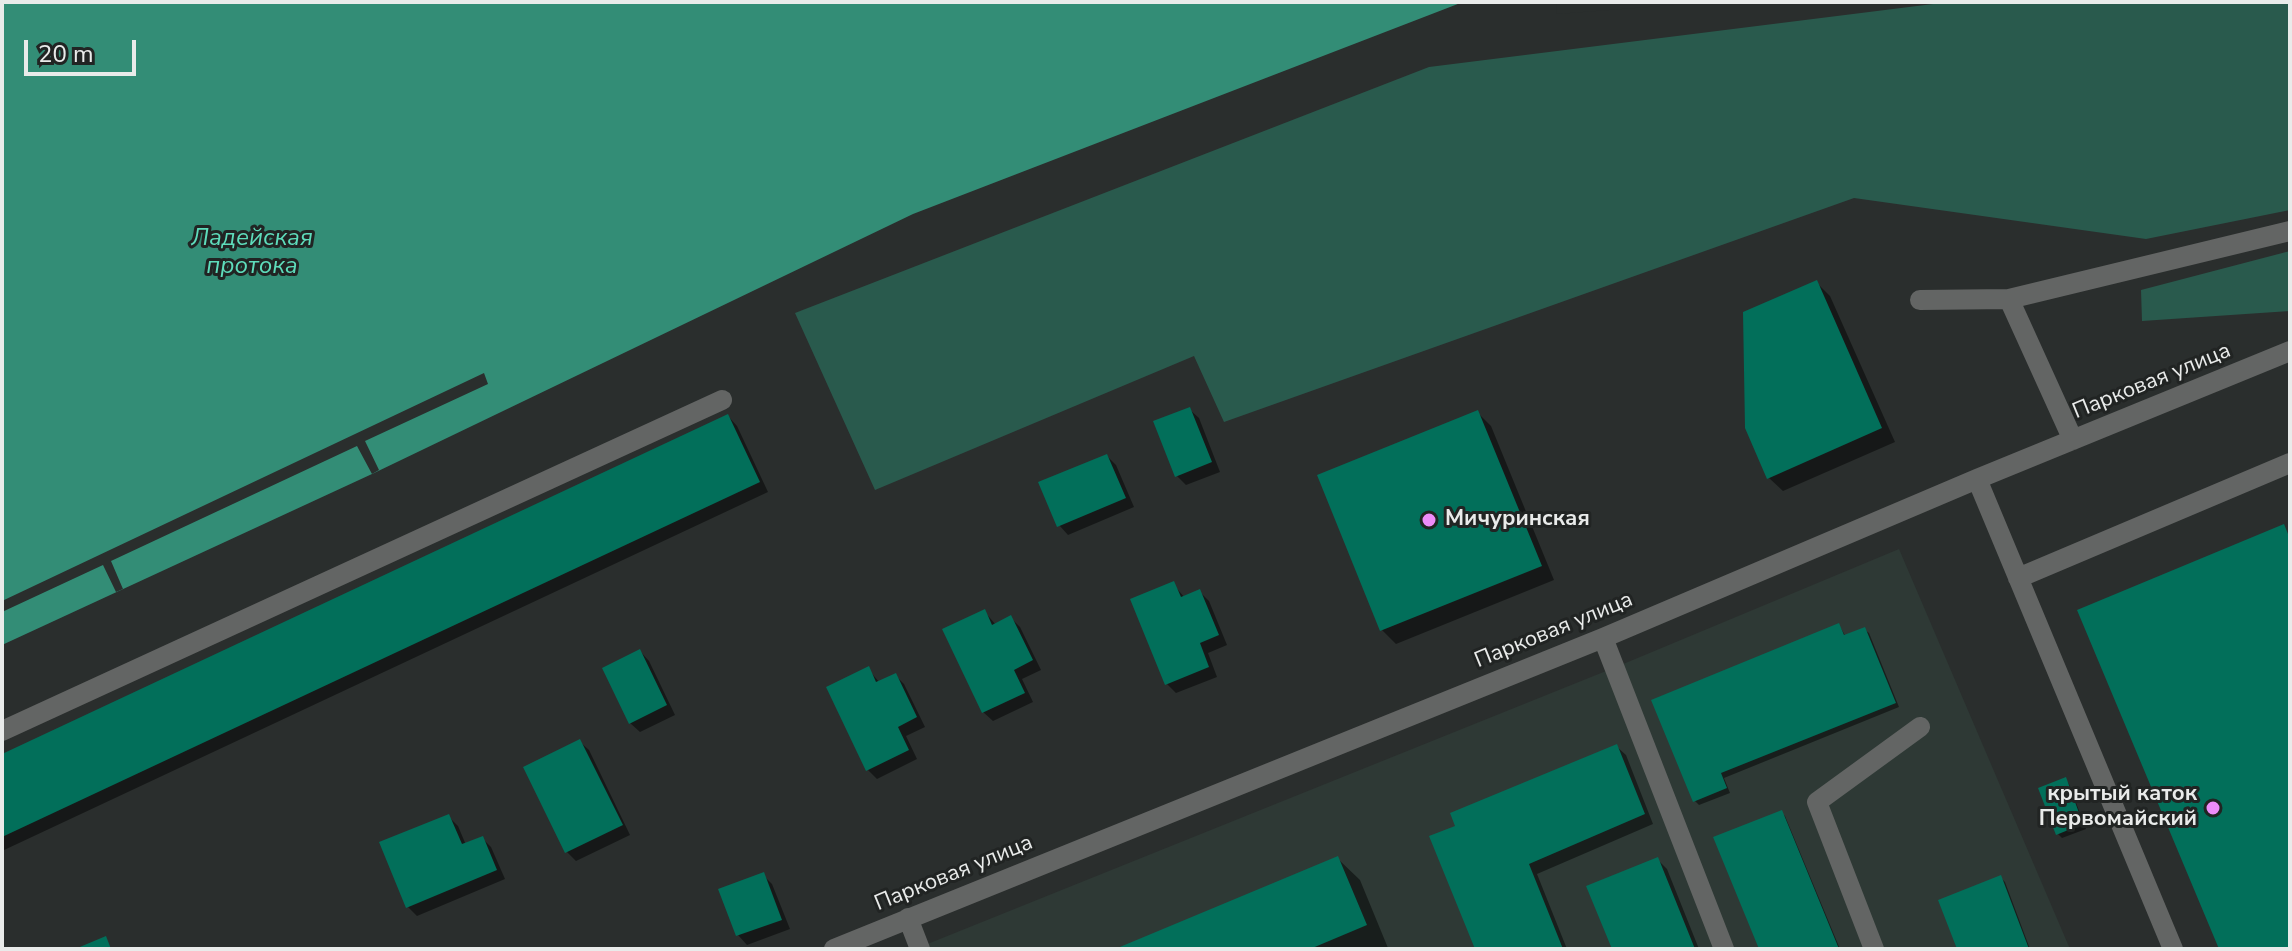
<!DOCTYPE html>
<meta charset="utf-8">
<style>
body{margin:0}
#map{position:relative;width:2292px;height:951px;overflow:hidden;background:#2a2e2d;font-family:"Nunito Sans",sans-serif}
canvas{display:block}
.frame{position:absolute;inset:0;border:4px solid #e9ebea;pointer-events:none}
.scale{position:absolute;left:24px;top:40px;width:112px;height:36px;box-sizing:border-box;border:4px solid #e9ebea;border-top:0;padding-left:10px;font-size:24px;line-height:28px;white-space:nowrap;color:#e9ebea;-webkit-text-stroke:6px #212423;paint-order:stroke}
</style>
<div id="map">
<canvas width="2292" height="951"></canvas>
<div class="frame"></div>
<div class="scale">20 m</div>
</div>
<script>
const ctx = document.querySelector('canvas').getContext('2d');
ctx.lineJoin = 'round';
function fillPath(path, color) { ctx.fillStyle = color; ctx.fill(path, 'evenodd'); }
const shape = rows => new Path2D(rows.map(r => 'M' + r).join(''));
function stroke(path, color, width, dash) { ctx.strokeStyle = color; ctx.lineWidth = width; ctx.lineCap = dash ? 'butt' : 'round'; ctx.setLineDash(dash || []); ctx.stroke(path); }
function drawText(font, color, halo, rows, align = 'center') {
  ctx.font = font + ' "Nunito Sans",sans-serif'; ctx.lineWidth = 6; ctx.setLineDash([]); ctx.textBaseline = 'middle'; ctx.strokeStyle = halo; ctx.fillStyle = color; for (const [text, x, y, turn = 0] of rows) {
    ctx.save(); ctx.translate(x, y); ctx.rotate((+turn || 0) * Math.PI / 180); ctx.textAlign = isNaN(turn) ? turn : align; if (halo) ctx.strokeText(text, 0, 0); ctx.fillText(text, 0, 0); ctx.restore();
  }
}
const built = shape([
 [1899,549,2070,949,915,949,1616,667]
]);
const green = shape([
 [1949,2,2290,2,2290,210,2146,239,1854,198,1224,422,1194,356,875,490,795,313,1429,67],
 [2290,251,2290,311,2142,321,2141,290]
]);
const water = shape([
 [2,2,1463,2,913,214,372,474,2,645]
]);
const pier = shape([
 [1556,2,1674,2,1674,5,1557,14],
 [484,373,488,384,365,441,379,470,372,474,357,446,111,561,123,589,116,592,103,565,2,612,2,601]
]);
const shadow = shape([
 [1816,282,1830,296,1895,442,1783,491,1769,478],
 [1189,409,1199,418,1220,472,1186,485,1177,476],
 [1477,412,1491,426,1554,580,1396,644,1382,630],
 [728,416,737,426,768,492,2,851,2,756],
 [1107,456,1116,465,1134,507,1068,535,1059,525],
 [1173,584,1185,598,1200,592,1209,601,1227,645,1208,653,1217,677,1176,693,1167,684],
 [984,611,996,625,1011,618,1020,627,1041,670,1022,679,1033,702,993,721,983,712],
 [1839,625,1846,637,1864,629,1869,633,1899,707,1724,778,1730,793,1699,805,1695,801],
 [640,651,649,661,675,715,640,732,630,723],
 [868,669,880,683,895,675,904,684,925,727,906,736,917,759,877,779,868,770],
 [579,741,589,750,630,835,576,861,567,852],
 [1616,746,1626,755,1653,824,1537,874,1567,949,1477,949,1458,827],
 [2065,780,2069,784,2086,829,2062,838,2058,834],
 [1781,812,1785,816,1840,949,1761,949],
 [448,816,458,826,466,845,482,838,491,847,505,879,417,916,408,907],
 [1337,858,1360,880,1388,948,1120,949],
 [1658,860,1667,869,1699,949,1614,949],
 [763,875,772,884,790,929,747,945,738,935],
 [2001,878,2005,882,2030,949,1959,949]
]);
const building = shape([
 [1817,280,1882,428,1767,479,1745,428,1743,312],
 [1190,407,1212,462,1175,477,1153,421],
 [1478,410,1542,566,1380,631,1317,475],
 [728,414,760,482,2,837,2,754],
 [1107,454,1126,498,1057,527,1038,482],
 [2284,524,2290,539,2290,949,2219,949,2077,610],
 [1174,581,1181,597,1200,589,1219,635,1200,643,1209,667,1165,685,1130,599],
 [985,609,992,625,1011,615,1033,660,1014,670,1025,693,982,713,942,629],
 [1839,623,1844,635,1865,627,1896,703,1721,773,1727,788,1693,802,1651,700],
 [640,649,667,705,629,724,602,668],
 [869,666,876,682,896,673,917,717,898,727,909,750,866,771,826,687],
 [580,739,623,825,565,853,523,767],
 [1617,744,1645,814,1529,864,1563,949,1475,949,1429,836,1455,826,1450,813],
 [2066,777,2083,824,2056,835,2038,788],
 [1782,810,1839,949,1759,949,1713,837],
 [449,814,462,844,483,836,497,870,406,908,379,842],
 [1338,856,1367,925,1310,949,1115,949],
 [1658,857,1695,949,1612,949,1586,886],
 [764,872,782,920,736,936,718,889],
 [2001,875,2029,949,1957,949,1938,900],
 [106,936,111,949,75,949]
]);
const minor = shape([
 [2009,299,2290,231],
 [1920,300,2009,299,2073,440],
 [1977,479,2173,949],
 [2018,578,2290,463],
 [1603,638,1724,949],
 [2,731,722,400],
 [908,918,920,949],
 [834,949,1603,638,1977,479,2290,351],
 [1874,949,1817,802,1920,727]
]);
const markers = [
 [1429,520,8,"#ed8cf9"],
 [2213,808,8,"#ed8cf9"]
];
const streetNames = [
 ["Парковая улица",2152,382,-22],
 ["Парковая улица",1554,631,-22],
 ["Парковая улица",954,874,-22]
];
const poiNames = [
 ["Мичуринская",1445,520],
 ["крытый каток",2197,795,"right"],
 ["Первомайский",2197,820,"right"]
];
const waterNames = [
 ["Ладейская",252,239],
 ["протока",252,267]
];
fillPath(built, '#2e3935');
fillPath(green, '#295a4d');
fillPath(water, '#338d76');
fillPath(pier, '#2a2e2d');
fillPath(shadow, '#0007');
fillPath(building, '#026f5a');
stroke(minor, '#636564', 20);
for (const [x, y, r, color] of markers) { const dot = new Path2D(); dot.arc(x, y, r, 0, 2 * Math.PI); ctx.fillStyle = color; ctx.fill(dot); stroke(dot, '#212423', 3); }
drawText('22px', '#e9ebea', '#212423', streetNames);
drawText('bold 22px', '#e9ebea', '#212423', poiNames, 'left');
drawText('italic 24px', '#5edcbb', '#212423', waterNames);
</script>
